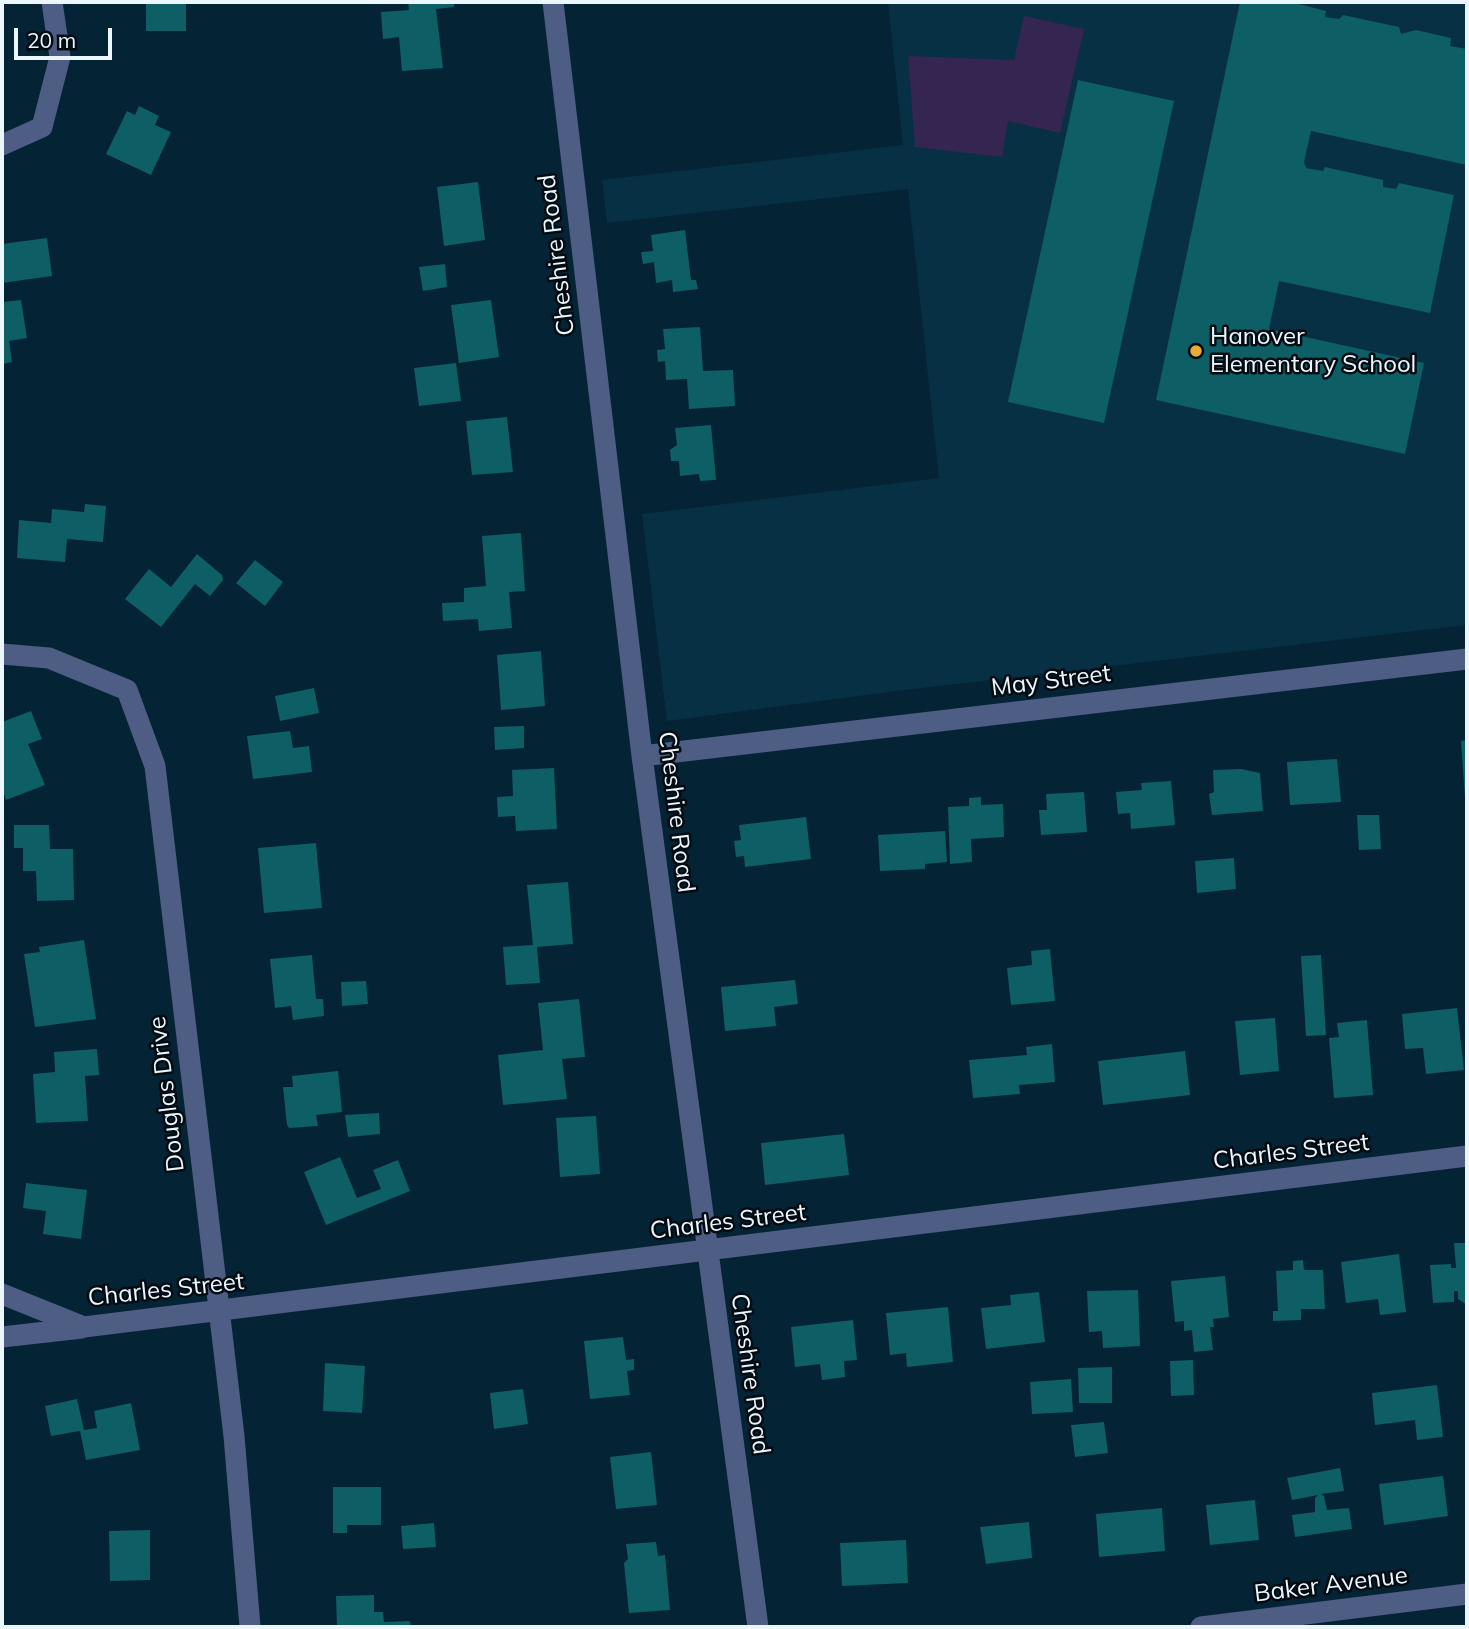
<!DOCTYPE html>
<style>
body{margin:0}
#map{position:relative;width:1469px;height:1629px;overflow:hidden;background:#042334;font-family:Mulish,sans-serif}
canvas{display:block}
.frame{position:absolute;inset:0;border:4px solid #ecf6fd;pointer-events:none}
.scale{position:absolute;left:14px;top:28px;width:98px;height:32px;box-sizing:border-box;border:4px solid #ecf6fd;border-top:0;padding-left:9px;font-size:21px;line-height:24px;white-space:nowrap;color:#ecf6fd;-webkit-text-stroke:5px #020b12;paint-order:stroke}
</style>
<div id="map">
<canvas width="1469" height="1629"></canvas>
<div class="frame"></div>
<div class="scale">20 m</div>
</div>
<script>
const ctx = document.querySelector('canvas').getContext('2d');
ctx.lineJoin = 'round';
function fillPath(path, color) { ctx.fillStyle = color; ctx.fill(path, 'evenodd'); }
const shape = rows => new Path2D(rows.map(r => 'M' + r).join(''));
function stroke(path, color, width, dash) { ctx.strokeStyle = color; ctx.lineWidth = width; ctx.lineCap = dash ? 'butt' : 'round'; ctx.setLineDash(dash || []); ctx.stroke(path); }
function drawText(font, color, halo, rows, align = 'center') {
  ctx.font = font + ' Mulish,sans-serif'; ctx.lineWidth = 5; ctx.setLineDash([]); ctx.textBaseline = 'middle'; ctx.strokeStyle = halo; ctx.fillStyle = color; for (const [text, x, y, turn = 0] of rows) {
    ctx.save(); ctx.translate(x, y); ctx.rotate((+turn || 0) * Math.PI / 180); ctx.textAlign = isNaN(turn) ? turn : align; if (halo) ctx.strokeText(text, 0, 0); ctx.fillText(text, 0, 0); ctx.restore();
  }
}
const built = shape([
 [888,2,1467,2,1467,625,904,690,667,721,642,514,939,478,908,189,607,223,602,180,903,145]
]);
const green = shape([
 [1024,16,1084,29,1060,133,1008,121,1002,157,915,147,908,56,1014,60]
]);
const building = shape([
 [146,2,186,2,186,31,146,31],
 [408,2,454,2,454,7,436,9,443,68,402,71,399,37,383,39,381,12,409,10],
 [1240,2,1291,2,1326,11,1325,17,1339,19,1343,15,1399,27,1401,34,1416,30,1451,38,1450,46,1467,49,1467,165,1311,131,1304,162,1306,168,1323,171,1325,167,1383,180,1383,187,1396,189,1399,183,1454,195,1430,313,1279,281,1269,329,1424,363,1405,454,1156,400],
 [1078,80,1174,101,1104,423,1008,402],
 [139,106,159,116,155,125,171,132,151,175,106,154,127,111,135,115],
 [478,182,485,240,444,246,437,187],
 [685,230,691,280,696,280,698,289,673,292,672,280,656,283,654,262,643,264,641,252,653,251,651,235],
 [47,238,52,276,2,283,2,244],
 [445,264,447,287,423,291,419,267],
 [21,300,27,338,9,341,12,362,2,364,2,302],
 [491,300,499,357,459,363,451,305],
 [700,327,703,371,733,370,735,406,689,409,687,379,666,380,665,361,658,362,657,350,665,349,663,329],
 [456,363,461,401,419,406,414,368],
 [507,417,513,472,472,475,466,421],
 [711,425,716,480,700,481,699,474,680,476,679,461,671,461,670,450,677,445,675,428],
 [85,504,106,506,103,542,67,539,65,562,17,558,19,520,51,523,52,509,84,512],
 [521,533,525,591,509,592,512,628,479,631,478,619,443,621,442,603,464,602,464,588,486,586,482,536],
 [197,554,222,575,223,580,210,596,195,584,161,627,125,599,149,569,171,587],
 [255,560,283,582,265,606,236,583],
 [541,651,545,706,501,710,497,655],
 [314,688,319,713,280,721,275,696],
 [31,711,42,739,28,744,45,785,6,800,2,789,2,722],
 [524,726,524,748,495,750,494,727],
 [290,731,293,748,309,746,312,772,253,779,247,736],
 [1467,740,1467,798,1465,798,1461,741],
 [1337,759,1341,802,1290,805,1287,762],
 [554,768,557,829,516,831,515,816,498,817,497,797,513,796,512,770],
 [1241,769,1260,773,1263,811,1212,815,1209,794,1214,792,1213,770],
 [1171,781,1175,825,1131,829,1130,813,1118,814,1116,792,1142,790,1141,783],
 [1084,792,1087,832,1041,835,1039,810,1047,810,1046,794],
 [981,797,981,805,1003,804,1004,837,971,839,972,862,950,864,948,807,969,806,969,798],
 [1357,815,1379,815,1381,849,1359,850],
 [806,817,811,859,745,867,744,856,736,857,734,841,741,840,739,825],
 [14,825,49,825,50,849,73,849,74,900,37,901,36,871,23,871,23,848,14,848],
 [945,831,947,862,925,864,925,869,880,871,878,835],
 [316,843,322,908,264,913,258,848],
 [1234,858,1236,889,1197,893,1195,861],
 [568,882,573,944,537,947,540,983,506,985,503,947,533,945,527,885],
 [84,940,96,1019,35,1027,24,954,40,952,39,947],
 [1050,949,1055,1001,1011,1005,1007,968,1032,965,1031,951],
 [312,955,316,999,323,999,324,1016,293,1020,291,1006,275,1008,270,959],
 [1321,955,1326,1035,1306,1036,1301,956],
 [795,980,798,1004,774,1007,776,1026,725,1031,721,987],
 [366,981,368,1004,342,1006,341,982],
 [579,999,585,1057,562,1059,567,1099,503,1105,498,1055,543,1050,538,1003],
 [1457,1008,1464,1070,1426,1074,1423,1048,1405,1049,1402,1014],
 [1275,1018,1279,1071,1240,1075,1235,1021],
 [1367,1020,1373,1095,1334,1098,1329,1038,1339,1037,1337,1023],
 [1052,1044,1055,1082,1019,1085,1020,1094,973,1098,969,1060,1027,1055,1026,1047],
 [97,1049,99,1075,85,1076,88,1121,36,1123,33,1074,55,1072,54,1052],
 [1185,1051,1190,1095,1103,1105,1098,1061],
 [338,1071,342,1112,316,1115,318,1126,289,1128,287,1125,283,1087,293,1087,292,1076],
 [379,1113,380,1134,348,1137,345,1115],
 [596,1116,600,1174,560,1177,556,1118],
 [844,1134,849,1175,765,1185,761,1143],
 [340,1157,357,1198,381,1189,373,1170,398,1160,410,1191,326,1225,304,1172],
 [26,1183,87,1190,81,1239,43,1234,46,1211,23,1208],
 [1454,1243,1467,1243,1467,1305,1458,1299,1458,1291,1454,1291,1454,1302,1433,1303,1430,1265,1451,1264,1451,1268,1456,1268],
 [1399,1254,1406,1312,1380,1315,1378,1299,1346,1303,1341,1262],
 [1303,1260,1304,1270,1323,1270,1325,1309,1301,1309,1301,1320,1273,1321,1273,1311,1278,1311,1276,1271,1293,1270,1293,1261],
 [1225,1276,1229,1317,1213,1319,1214,1327,1210,1327,1213,1350,1194,1352,1192,1330,1184,1331,1184,1321,1175,1322,1171,1281],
 [1138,1290,1140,1346,1103,1348,1102,1331,1089,1332,1087,1291],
 [1039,1292,1045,1342,986,1349,981,1308,1011,1305,1010,1295],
 [948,1307,953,1362,907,1367,906,1353,890,1355,886,1313],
 [853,1320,857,1360,844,1361,845,1377,822,1380,820,1364,795,1367,791,1327],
 [623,1337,626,1360,634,1359,634,1370,627,1371,630,1395,590,1399,584,1341],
 [1193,1360,1194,1395,1171,1396,1170,1361],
 [325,1363,365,1366,362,1413,323,1411],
 [1112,1367,1112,1403,1079,1403,1078,1368],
 [1071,1379,1073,1412,1032,1414,1030,1382],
 [1437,1385,1443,1437,1417,1440,1415,1420,1375,1425,1372,1393],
 [523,1389,528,1424,494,1429,490,1393],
 [77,1399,84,1430,97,1428,94,1411,131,1403,140,1450,86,1460,80,1431,51,1436,45,1406],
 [1104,1422,1108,1453,1075,1457,1071,1425],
 [651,1452,657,1505,616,1509,610,1457],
 [1340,1468,1344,1491,1321,1494,1324,1496,1327,1510,1349,1508,1352,1529,1295,1537,1292,1515,1315,1512,1315,1498,1318,1495,1292,1500,1287,1478],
 [1443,1476,1448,1516,1384,1525,1379,1484],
 [333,1487,381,1487,381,1525,347,1525,347,1533,333,1533],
 [1255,1500,1259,1540,1210,1545,1206,1505],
 [1162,1508,1165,1551,1099,1557,1096,1514],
 [1029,1522,1032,1558,986,1564,980,1527],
 [434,1523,436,1547,403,1549,401,1526],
 [150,1530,150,1580,110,1581,109,1531],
 [906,1540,908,1583,842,1586,840,1543],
 [656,1542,658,1556,665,1555,670,1610,629,1613,624,1563,628,1559,626,1544],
 [374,1595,374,1612,383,1612,384,1622,410,1621,411,1627,337,1627,336,1596]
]);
const street = shape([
 [553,2,642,756,758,1627],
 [2,145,42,127,60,57,52,2],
 [2,654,49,658,127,690,155,766,234,1436,250,1627],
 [642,756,1467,659],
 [2,1294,84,1327,1467,1156],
 [2,1337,82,1328],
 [1201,1627,1467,1594]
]);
const markers = [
 [1196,351,7,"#e6ac36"]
];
const streetNames = [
 ["Cheshire Road",557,255,-97],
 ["May Street",1051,681,-7],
 ["Cheshire Road",676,812,83],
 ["Douglas Drive",167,1094,-97],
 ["Charles Street",1291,1152,-7],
 ["Charles Street",728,1222,-7],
 ["Charles Street",166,1290,-6],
 ["Cheshire Road",750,1374,82],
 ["Baker Avenue",1331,1585,-7]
];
const poiNames = [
 ["Hanover",1210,337],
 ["Elementary School",1210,365]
];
fillPath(built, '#073045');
fillPath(green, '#352551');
fillPath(building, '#0e5e66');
stroke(street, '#4d5d84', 21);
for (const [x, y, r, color] of markers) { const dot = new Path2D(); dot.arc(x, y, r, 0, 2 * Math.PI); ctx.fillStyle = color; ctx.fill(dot); stroke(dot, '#020b12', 2.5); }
drawText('24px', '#ecf6fd', '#020b12', streetNames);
drawText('24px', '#ecf6fd', '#020b12', poiNames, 'left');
</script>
